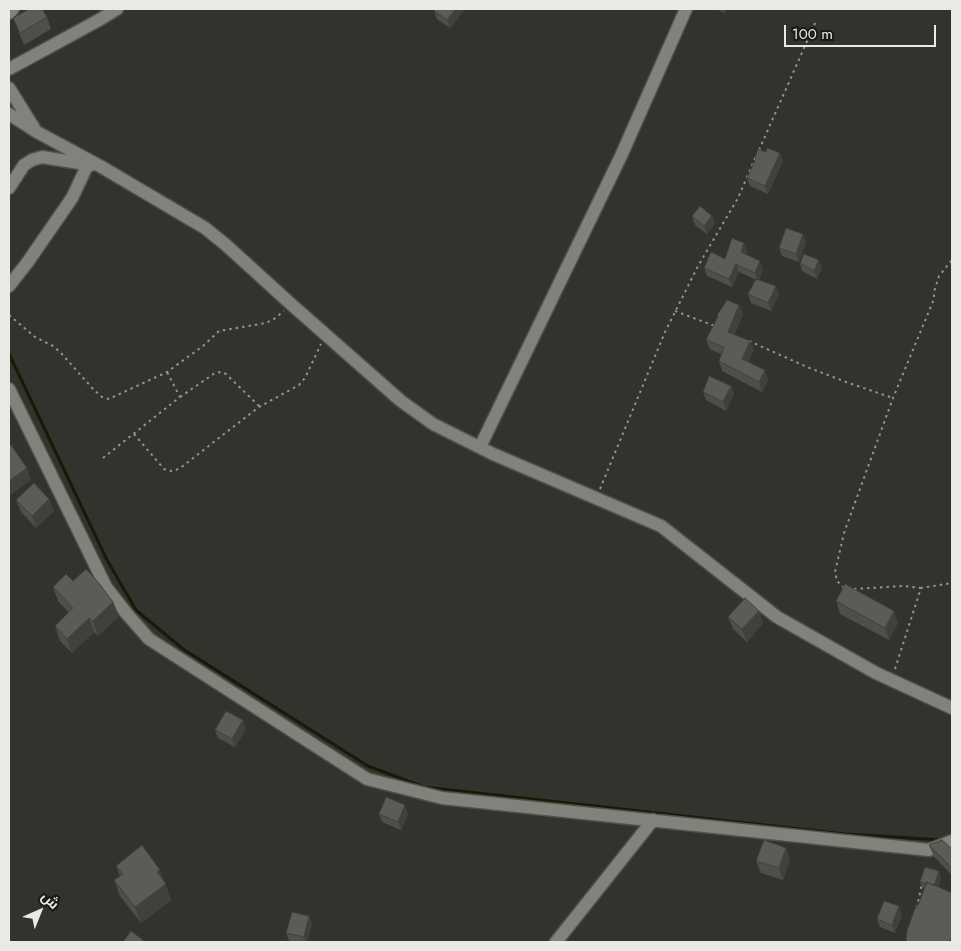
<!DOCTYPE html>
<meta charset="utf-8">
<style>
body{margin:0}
#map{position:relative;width:961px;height:951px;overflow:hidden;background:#32332d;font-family:Jost,Cairo,sans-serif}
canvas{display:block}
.frame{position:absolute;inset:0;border:10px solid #e9eae6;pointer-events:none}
.north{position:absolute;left:15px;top:886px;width:50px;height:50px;-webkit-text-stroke:4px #1a1a18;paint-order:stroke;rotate:44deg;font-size:14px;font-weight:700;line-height:20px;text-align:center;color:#e9eae6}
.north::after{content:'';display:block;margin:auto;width:18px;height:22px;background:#e9eae6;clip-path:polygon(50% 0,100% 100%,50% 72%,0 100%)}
.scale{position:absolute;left:784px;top:25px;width:152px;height:22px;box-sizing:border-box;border:2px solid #e9eae6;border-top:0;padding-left:6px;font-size:15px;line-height:18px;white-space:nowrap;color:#e9eae6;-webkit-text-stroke:4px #1a1a18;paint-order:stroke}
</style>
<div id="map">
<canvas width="961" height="951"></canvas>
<div class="frame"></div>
<div class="north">ش</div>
<div class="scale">100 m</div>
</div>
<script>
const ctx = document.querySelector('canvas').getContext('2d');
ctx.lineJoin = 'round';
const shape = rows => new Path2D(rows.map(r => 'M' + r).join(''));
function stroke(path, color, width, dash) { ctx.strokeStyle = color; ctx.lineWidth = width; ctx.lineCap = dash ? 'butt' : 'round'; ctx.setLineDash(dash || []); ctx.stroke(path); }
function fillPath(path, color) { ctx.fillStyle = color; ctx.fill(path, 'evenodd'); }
const stream = shape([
 [9,354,107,560,136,610,183,649,368,766,424,787,845,834,942,840]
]);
const path = shape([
 [759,150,816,21],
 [675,311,715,326],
 [9,315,35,337,53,346,61,353,94,390,102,397,109,399,167,372,203,346,219,331,266,323,274,319,284,311],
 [749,341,807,367,846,382,893,398],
 [180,397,215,373,221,372,226,374,259,406],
 [134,434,164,469,171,471,179,469,259,407,299,385,305,378,321,344],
 [103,458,180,397,167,372],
 [600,489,665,332,698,266,738,198,756,156],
 [844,588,837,581,835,572,844,533,893,398,934,299,934,292,939,276,952,260],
 [854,589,903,586,921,588],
 [895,669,921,588,952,583],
 [917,908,922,883]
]);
const minor = shape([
 [9,13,13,9],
 [9,69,99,20,117,9],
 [9,88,34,128],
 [9,114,37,132,100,166,205,228,226,245,292,305,401,401,433,424,493,454,661,526,777,617,876,673,952,708],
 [9,188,24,165,32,160,42,157,92,165],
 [9,286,27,263,72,198,88,164],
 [9,389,106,587,127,614,149,639,367,779,442,798,929,850,952,841],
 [480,447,621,156,686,9],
 [556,942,653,820]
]);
const wall = shape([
 [436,9,465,9,450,28,437,19,434,11],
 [715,9,727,9,725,13],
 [47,17,51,29,24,45,13,18],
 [755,157,783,161,768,194,750,186,747,178,756,159],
 [692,216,712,216,715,224,707,234,695,225],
 [806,242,799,262,782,256,779,248],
 [747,251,746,254,763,269,759,280,779,294,771,311,751,303,748,294,756,280,739,272,732,287,707,276,704,268,725,259],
 [800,263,822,268,817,279,802,271],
 [739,305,743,315,734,335,754,350,748,362,765,370,768,380,762,392,722,371,719,361,721,354,710,349,706,340,718,316,717,315],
 [731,386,734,394,726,411,706,400,703,392],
 [49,499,54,511,36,528,21,512,16,500],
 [73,581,113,602,119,616,98,636,94,632,72,653,60,641,55,626,69,613,58,601,53,587],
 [836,601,898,623,889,640,840,614],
 [759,611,763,623,747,642,733,629,728,617],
 [246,729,235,747,218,738,215,730],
 [379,814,408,814,401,830,382,822],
 [929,845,952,849,952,875,934,857],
 [786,848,790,860,783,880,761,873,756,861],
 [116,866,160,870,171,900,141,923,120,896,114,880,120,876],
 [939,871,941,879,917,908,924,890,920,882],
 [902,915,895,933,880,927,877,919],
 [309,916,312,924,307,942,295,942,289,941,286,933]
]);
const shadedWall = shape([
 [456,9,465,9,450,28,447,20],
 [723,9,727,9,725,13],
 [780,153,783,161,768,194,765,186],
 [712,216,715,224,707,234,704,226],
 [803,234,806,242,799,262,796,254],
 [744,243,747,251,744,260,741,252],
 [819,260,822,268,817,279,814,271],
 [760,261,763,269,758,281,755,273],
 [736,264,739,272,732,287,729,279],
 [776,286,779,294,771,311,768,303],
 [739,305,743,315,731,341,728,332],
 [750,341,754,350,745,368,742,359],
 [765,370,768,380,762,392,759,382],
 [731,386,734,394,726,411,723,402],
 [27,468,31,480,9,496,9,481],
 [49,499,54,511,36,528,32,516],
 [113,602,119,616,98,636,93,621],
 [759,611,763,623,747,642,742,629],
 [894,611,898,623,889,640,885,628],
 [89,618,94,632,72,653,67,639],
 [243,720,246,729,235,747,232,739],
 [405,805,408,814,401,830,398,822],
 [786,848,790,860,783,880,779,868],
 [160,870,171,900,141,923,135,907,157,872],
 [939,871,941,879,937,894,934,886],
 [899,906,902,915,895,933,892,925],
 [309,916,312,924,307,942,306,942,304,937]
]);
const building = shape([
 [29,9,42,9,47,17,20,33,13,18,29,9],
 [436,9,456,9,447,20,434,11,436,9],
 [767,148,780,153,765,186,747,178,756,158,755,157,758,149,766,152,767,148],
 [700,206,712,216,704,226,692,216,700,206],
 [786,228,803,234,796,254,779,248,786,228],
 [732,238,744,243,741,252,760,261,755,273,736,264,729,279,704,268,711,252,725,259,732,238],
 [804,254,819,260,814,271,800,263,804,254],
 [756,279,776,286,768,303,748,294,756,279],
 [727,300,739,305,728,332,750,341,742,359,765,370,759,382,719,361,724,347,706,340,718,316,717,315,727,300],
 [709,376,731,386,723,402,703,392,709,376],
 [11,445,27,468,9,481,9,446,11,445],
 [34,483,49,499,32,516,16,500,34,483],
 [86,569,98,582,113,602,93,621,89,618,67,639,55,626,73,608,53,587,66,574,73,581,86,569],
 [845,584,894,611,885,628,836,601,845,584],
 [745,598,759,611,742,629,728,617,745,598],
 [226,711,243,720,232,739,215,730,226,711],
 [386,797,405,805,398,822,379,814,386,797],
 [764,840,786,848,779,868,756,861,764,840],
 [942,840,952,849,952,868,929,845,942,840],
 [142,845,160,870,157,872,166,884,135,907,114,880,123,874,116,866,142,845],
 [925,867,939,871,934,886,927,882,927,884,920,882,925,867],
 [927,882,952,893,952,937,949,942,906,942,907,931,915,908,917,908,927,882],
 [884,901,899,906,892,925,877,919,884,901],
 [292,912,309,916,304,937,286,933,292,912],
 [131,931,143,940,141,942,123,942,131,931]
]);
stroke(stream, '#191a05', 3);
stroke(minor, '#50504b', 15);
stroke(path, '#93948f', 2, [2.5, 4]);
stroke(minor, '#81827b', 12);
fillPath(wall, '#4e4f4a');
fillPath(shadedWall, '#40403c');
fillPath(building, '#5b5c56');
stroke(building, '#40403c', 1);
</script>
